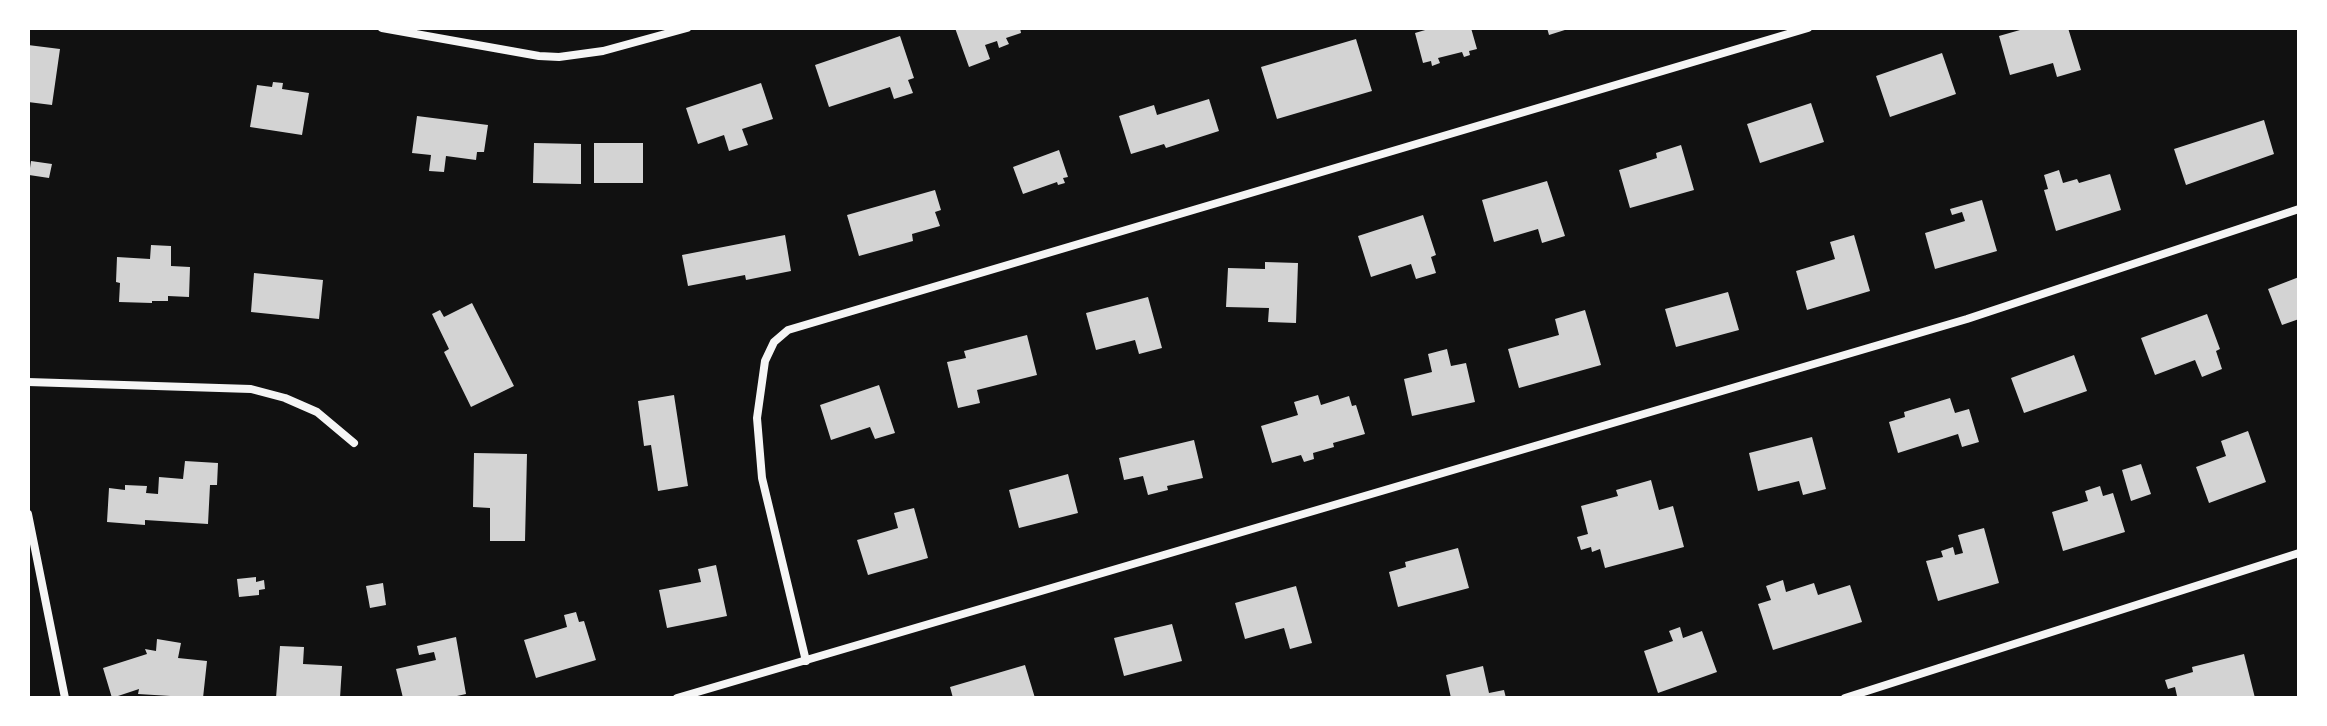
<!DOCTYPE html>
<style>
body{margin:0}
#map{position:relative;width:2327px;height:726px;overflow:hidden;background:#111;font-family:"Nunito Sans",sans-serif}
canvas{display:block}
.frame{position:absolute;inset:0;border:30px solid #fff;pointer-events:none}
</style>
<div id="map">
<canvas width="2327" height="726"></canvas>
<div class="frame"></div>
</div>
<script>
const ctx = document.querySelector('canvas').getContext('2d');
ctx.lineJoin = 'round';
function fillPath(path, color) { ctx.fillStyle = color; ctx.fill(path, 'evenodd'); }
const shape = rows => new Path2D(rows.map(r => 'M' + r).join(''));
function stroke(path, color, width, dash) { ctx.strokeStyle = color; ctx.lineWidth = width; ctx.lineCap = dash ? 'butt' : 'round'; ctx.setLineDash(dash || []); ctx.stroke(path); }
const building = shape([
 [955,28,1020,28,1021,33,1006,38,1009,44,999,48,997,41,985,45,990,59,969,67],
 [1432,28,1471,28,1477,49,1469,51,1470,55,1464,57,1462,52,1438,58,1440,63,1432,66,1431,61,1423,63,1415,33],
 [1547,28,1568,28,1568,29,1549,35],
 [2027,28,2068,28,2081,70,2057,77,2053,63,2010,75,1999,36],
 [900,36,914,78,908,80,913,93,894,99,890,87,829,107,815,65],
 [1356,39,1372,91,1277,119,1261,67],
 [28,45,60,49,52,105,28,102],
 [1942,53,1956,94,1890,117,1876,76],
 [273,82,283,83,282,89,309,93,302,135,250,127,257,85,272,87],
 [761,83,773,119,742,129,748,145,729,151,724,135,698,144,686,108],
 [1209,99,1219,131,1166,148,1164,144,1131,154,1119,116,1154,105,1157,115],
 [1811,103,1824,142,1760,163,1747,124],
 [417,116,488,125,484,152,477,152,476,160,446,156,444,172,429,171,431,155,412,153],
 [2264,120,2274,154,2186,185,2174,149],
 [534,143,581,144,581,184,533,183],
 [594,143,643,143,643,183,594,183],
 [1681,145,1694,190,1630,208,1619,170,1657,158,1656,153],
 [1059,150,1068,177,1063,178,1065,183,1058,185,1057,182,1023,194,1013,167],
 [31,161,52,164,49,178,29,175],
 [2059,170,2063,183,2077,179,2079,183,2110,174,2121,210,2056,231,2044,190,2048,189,2044,175],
 [1547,181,1565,236,1542,243,1538,229,1494,242,1482,200],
 [935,190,941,210,935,212,940,226,912,234,913,241,859,256,847,215],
 [1982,200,1997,251,1935,269,1925,233,1965,221,1962,212,1952,215,1950,209],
 [1423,215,1436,255,1431,257,1436,273,1416,279,1411,264,1371,277,1358,236],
 [785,235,791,271,746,280,745,275,688,286,682,255],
 [1854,235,1870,291,1807,310,1796,271,1835,259,1830,242],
 [151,245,171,246,171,266,190,267,189,297,168,296,168,301,152,301,152,303,119,302,120,283,116,282,117,257,150,259],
 [1265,262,1298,263,1296,323,1268,322,1269,308,1226,307,1228,268,1265,269],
 [254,273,323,280,319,319,251,312],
 [2299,277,2299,319,2282,325,2268,289],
 [1728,292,1739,330,1676,347,1665,309],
 [1148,297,1162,348,1139,354,1135,340,1096,350,1086,313],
 [472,303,514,386,471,407,444,352,449,349,432,314,440,310,444,317],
 [1585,310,1601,365,1519,388,1508,349,1559,335,1555,319],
 [2207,314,2220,349,2216,351,2222,369,2202,377,2195,360,2155,375,2141,338],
 [1027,335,1037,375,977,390,980,403,958,408,947,362,966,358,964,351],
 [1447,349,1451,366,1466,363,1475,402,1412,416,1404,379,1432,372,1428,354],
 [2074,355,2087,391,2024,413,2011,378],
 [879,385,895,433,875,439,870,427,831,440,820,405],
 [674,395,688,486,658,491,651,445,644,446,638,401],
 [1318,395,1321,405,1349,396,1352,406,1356,405,1365,434,1333,443,1334,447,1313,453,1314,459,1304,462,1301,455,1272,463,1261,426,1298,415,1294,402],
 [1950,398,1955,413,1969,409,1979,442,1962,447,1958,434,1898,453,1889,422,1905,417,1904,412],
 [2248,431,2266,482,2209,503,2196,467,2226,456,2221,441],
 [1812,437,1826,489,1803,495,1799,481,1758,491,1749,453],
 [1194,440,1203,478,1167,486,1168,490,1148,495,1143,476,1124,480,1119,458],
 [474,453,527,454,525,541,490,541,490,508,473,507],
 [185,461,218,463,217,485,210,485,208,524,145,520,145,525,107,522,109,488,125,490,125,485,147,486,146,493,158,494,159,477,183,479],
 [2141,464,2151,494,2131,501,2122,470],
 [1068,474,1078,513,1019,528,1009,490],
 [1651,480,1659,510,1673,506,1684,547,1605,568,1600,549,1592,552,1591,547,1581,550,1577,537,1588,534,1581,506,1618,496,1616,490],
 [2100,486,2103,496,2113,493,2125,532,2063,551,2052,512,2088,501,2085,491],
 [914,508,928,558,868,575,857,540,898,528,894,513],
 [1984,528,1999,583,1938,601,1926,561,1943,557,1941,551,1953,547,1955,555,1963,553,1958,535],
 [1458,548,1469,588,1398,607,1389,572,1406,567,1405,562],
 [716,565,727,616,667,628,659,590,701,582,698,569],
 [256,577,256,582,264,580,265,589,259,590,259,595,239,597,237,579],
 [1783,580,1786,592,1814,583,1818,595,1850,585,1862,622,1773,650,1758,604,1771,600,1766,586],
 [383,583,386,605,370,608,366,586],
 [1296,586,1312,643,1290,649,1284,628,1245,639,1235,603],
 [576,612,579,622,584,621,596,660,536,678,524,640,567,627,564,615],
 [1172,624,1182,661,1124,676,1114,638],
 [1680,627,1683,638,1702,631,1717,672,1658,693,1644,651,1673,641,1669,631],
 [456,637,466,694,448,698,403,698,396,669,436,660,434,652,419,655,417,646],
 [157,639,181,643,178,658,207,661,203,698,138,694,139,689,112,698,103,668,147,654,145,649,156,651],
 [280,646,304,647,303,664,342,666,340,698,276,698],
 [2244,654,2255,698,2172,698,2177,696,2175,687,2168,689,2165,680,2193,672,2192,667],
 [1025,665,1035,698,953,698,950,687],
 [1483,666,1489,693,1504,690,1506,698,1451,698,1446,675]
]);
const minor = shape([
 [382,28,539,56,559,57,603,51,687,28],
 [28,382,251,389,285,398,317,412,354,443],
 [28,514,65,698],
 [806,661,762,478,757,418,765,361,774,342,788,330,1808,28],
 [677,698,1967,319,2299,209],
 [1845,698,2299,553]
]);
fillPath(building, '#d3d3d3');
stroke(minor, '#f5f5f5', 8);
</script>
